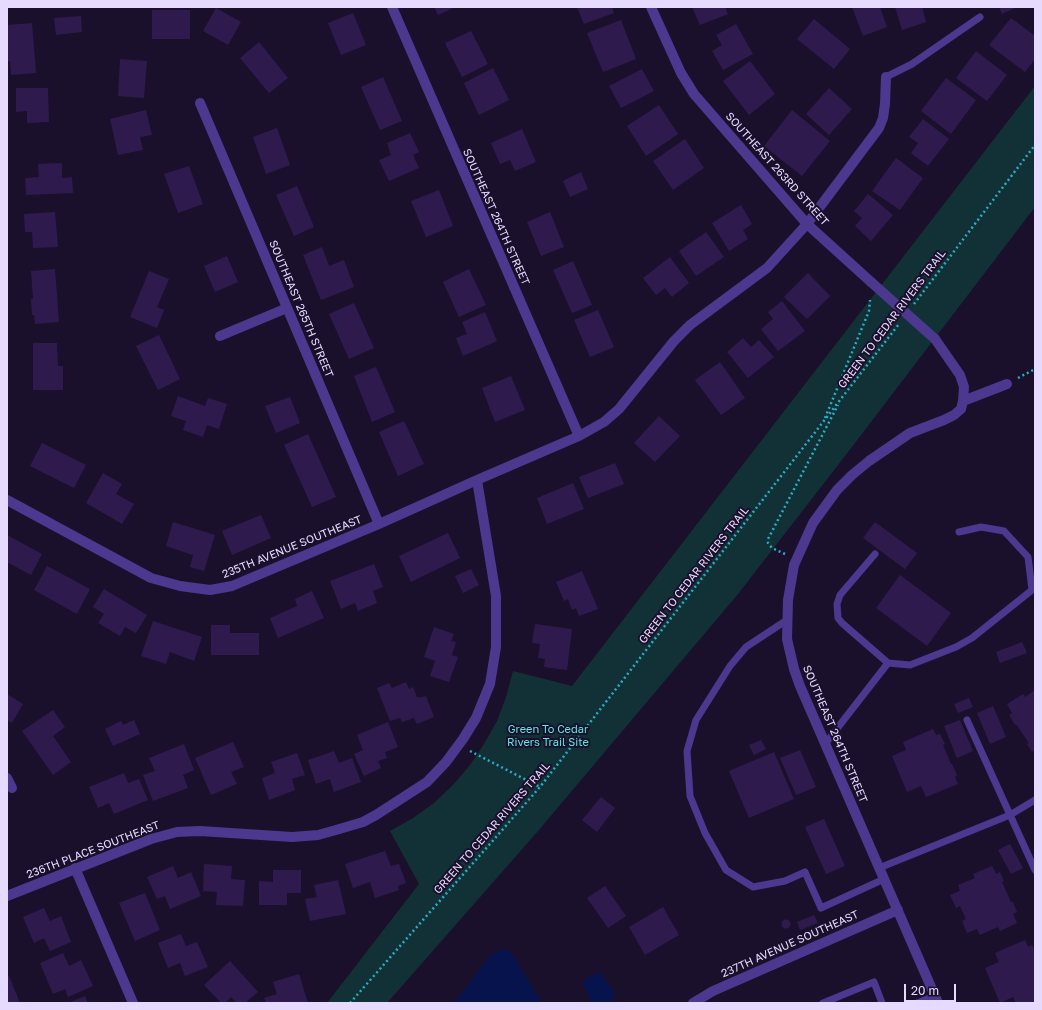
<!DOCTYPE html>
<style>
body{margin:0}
#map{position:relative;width:1042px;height:1010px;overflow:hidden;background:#1a102c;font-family:"Golos Text",sans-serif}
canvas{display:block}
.frame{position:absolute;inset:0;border:8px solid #e6dbff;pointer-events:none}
.scale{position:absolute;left:904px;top:984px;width:52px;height:18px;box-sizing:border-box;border:2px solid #e6dbff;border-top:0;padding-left:5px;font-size:12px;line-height:14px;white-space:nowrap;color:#e6dbff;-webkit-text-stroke:3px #1a102c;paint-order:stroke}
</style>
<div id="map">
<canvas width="1042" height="1010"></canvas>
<div class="frame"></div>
<div class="scale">20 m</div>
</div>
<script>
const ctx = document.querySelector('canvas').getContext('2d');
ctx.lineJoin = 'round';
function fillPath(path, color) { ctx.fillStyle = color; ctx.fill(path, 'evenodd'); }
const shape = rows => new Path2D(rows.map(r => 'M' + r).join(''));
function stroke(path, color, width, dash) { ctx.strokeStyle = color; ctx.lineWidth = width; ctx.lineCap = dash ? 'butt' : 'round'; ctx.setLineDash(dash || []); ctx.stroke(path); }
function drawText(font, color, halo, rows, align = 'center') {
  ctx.font = font + ' "Golos Text",sans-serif'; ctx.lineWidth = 4; ctx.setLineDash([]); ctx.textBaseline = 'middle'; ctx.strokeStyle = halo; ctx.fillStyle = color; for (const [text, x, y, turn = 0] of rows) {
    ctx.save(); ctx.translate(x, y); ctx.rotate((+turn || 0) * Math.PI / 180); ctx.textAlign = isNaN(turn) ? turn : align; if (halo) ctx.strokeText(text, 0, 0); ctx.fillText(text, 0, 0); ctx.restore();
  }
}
const green = shape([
 [1035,86,1035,207,845,456,738,594,538,831,387,1003,327,1003,419,884,390,831,413,818,434,803,453,785,470,765,484,744,497,721,506,697,513,671,572,686]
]);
const water = shape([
 [503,949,511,952,542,1003,454,1003,491,954],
 [598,973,601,974,613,990,614,995,613,1000,608,1003,592,1003,583,985,584,980,591,976]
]);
const building = shape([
 [434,7,456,7,438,15],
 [577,7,612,7,614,13,584,24],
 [692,7,725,7,728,14,700,25],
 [852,7,880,7,887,27,863,36],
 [895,7,922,7,926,22,902,30],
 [999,7,1017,7,1002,14],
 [216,8,241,22,228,45,203,31],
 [152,10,190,10,190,39,152,39],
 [353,13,366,45,341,55,328,23],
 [81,16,82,32,56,35,54,18],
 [1011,18,1035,36,1035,59,1025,72,989,45],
 [814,19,850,49,834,69,797,39],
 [621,20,636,59,603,72,587,33],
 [32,23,36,73,11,75,10,61,7,61,7,45,8,45,7,25],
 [736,24,753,54,723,70,712,51,722,45,716,35],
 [471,31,488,64,462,77,445,43],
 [259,42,288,78,269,93,240,58],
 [976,51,1007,75,987,101,956,78],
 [120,59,147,61,144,98,118,96],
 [750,61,775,94,749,115,723,81],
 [493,68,509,100,479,115,464,83],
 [642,69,654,91,621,108,609,86],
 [383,77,402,121,380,130,361,87],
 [946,78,976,100,951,134,921,111],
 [16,88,48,88,49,122,27,123,27,111,16,112],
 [829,88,852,109,829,135,806,114],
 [659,105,678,134,646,156,627,126],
 [146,110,152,135,140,137,143,150,118,155,110,119],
 [792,110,830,141,802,176,764,146],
 [923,119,949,139,928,166,911,153,918,143,909,137],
 [277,128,290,165,266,174,253,137],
 [522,129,536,162,515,171,510,160,500,164,491,143],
 [410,133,419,152,413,155,419,168,389,181,379,160,391,155,387,143],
 [685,139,704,168,673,190,653,161],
 [896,158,923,178,900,210,872,191],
 [62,163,62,178,72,177,73,193,26,195,25,178,39,177,38,164],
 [189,166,203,204,178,213,164,174],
 [581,172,588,189,570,197,563,181],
 [297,186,314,227,294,236,276,195],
 [439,190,453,226,426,237,411,201],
 [868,194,893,215,871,241,855,226,862,218,854,211],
 [741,205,752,224,743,230,748,239,729,251,712,223],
 [55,212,58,247,33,248,32,232,25,232,24,214],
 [550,212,564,247,541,256,527,222],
 [706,232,724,257,696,276,679,251],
 [322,247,329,266,344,260,354,287,321,300,303,255],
 [227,256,238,282,215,292,204,266],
 [670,257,689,283,672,297,665,288,656,295,643,278],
 [573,261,592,305,572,313,553,270],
 [55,269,59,322,35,324,34,315,32,315,31,299,33,299,31,271],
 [469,269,486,305,459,317,443,282],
 [149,271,169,279,157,307,164,310,157,328,130,317],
 [808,273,830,296,807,319,784,297],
 [782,301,805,331,778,351,761,329,773,319,768,312],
 [354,303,374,348,349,359,329,314],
 [598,310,614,347,590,357,574,320],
 [485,312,497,341,463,356,456,338,467,334,462,322],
 [159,335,180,379,158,390,136,346],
 [743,338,751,347,759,340,774,357,748,378,727,352],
 [33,343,57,343,58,366,63,366,63,390,33,390],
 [720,362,745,398,721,415,695,380],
 [376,367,395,412,372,422,354,376],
 [511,376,525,410,495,422,482,388],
 [178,396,205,406,208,398,227,404,219,429,207,425,203,437,183,430,186,421,171,416],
 [290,397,300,423,276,433,265,406],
 [659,416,680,436,655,462,634,443],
 [404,421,424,464,398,476,379,432],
 [308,434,336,497,312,507,284,445],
 [42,443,86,465,74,488,30,466],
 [615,463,624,484,588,498,579,477],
 [103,473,122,484,116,494,134,504,122,524,86,503],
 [573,483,584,509,547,524,537,498],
 [261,515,271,538,232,555,222,531],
 [173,522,215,535,204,571,190,567,193,555,166,546],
 [875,522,917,553,905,569,863,538],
 [448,533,460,558,411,582,399,556],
 [7,535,42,554,31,575,7,562],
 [374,564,383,587,373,591,377,603,358,611,355,603,341,609,330,581],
 [47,566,90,589,77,614,34,590],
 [471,569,479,585,463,593,455,576],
 [582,571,598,609,579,616,576,608,572,610,568,599,564,601,556,582],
 [900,575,951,613,927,646,876,608],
 [104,589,147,615,136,633,125,627,120,636,98,623,104,614,93,607],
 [312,591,324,618,278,638,270,618,297,606,295,599],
 [153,621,202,637,194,661,170,652,166,664,141,656],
 [535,624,572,629,567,670,544,667,545,659,538,658,540,644,532,643],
 [211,625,230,625,230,633,259,633,259,655,211,655],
 [434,627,454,634,451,641,456,642,452,655,458,657,449,682,430,676,435,661,424,657],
 [1022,642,1027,653,1000,663,996,652],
 [406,682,409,689,413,687,417,697,418,697,419,698,426,696,434,717,417,724,414,718,402,722,400,718,390,721,377,688,389,683,392,688],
 [1035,690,1035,750,1032,752,1027,744,1029,743,1016,724,1015,725,1009,715,1012,713,1007,704,1023,694,1025,697],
 [7,694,23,704,12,723,7,720],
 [969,698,973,707,958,713,954,704],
 [993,706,1006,737,990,744,977,713],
 [53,710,65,727,53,736,71,762,53,775,22,731],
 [134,720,140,734,113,746,105,729,121,721,123,725],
 [960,720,973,751,957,758,944,726],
 [388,722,398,747,385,752,387,758,378,761,381,768,364,776,354,754,363,750,357,735],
 [933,729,936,735,940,734,945,744,943,745,951,764,952,764,957,775,955,777,958,784,926,797,921,786,907,792,892,756,906,750,903,742],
 [761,740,766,749,754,755,749,745],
 [233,742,244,767,231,772,237,784,211,795,195,758],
 [184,744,194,770,183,775,188,788,153,801,143,775,155,771,149,758],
 [800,750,816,787,796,795,780,758],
 [334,751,339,763,352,758,361,782,334,792,330,779,316,784,308,760],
 [774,752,794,799,749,818,729,771],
 [297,753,305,775,292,779,295,790,269,800,262,778,275,773,271,762],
 [124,773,128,783,139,779,148,800,114,814,109,803,98,808,89,787],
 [601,797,615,808,597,832,582,820],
 [824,819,845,866,826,874,805,827],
 [1010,844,1023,868,1011,874,998,850],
 [385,851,391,866,399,864,406,883,398,886,399,890,375,898,370,882,353,888,345,864],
 [204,864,232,866,231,879,245,880,243,906,216,905,217,892,203,891],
 [173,866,178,878,191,872,201,896,170,909,165,896,157,899,147,877],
 [992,866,996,874,1000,872,1004,881,1002,882,1011,902,1013,902,1017,912,1013,914,1017,923,1000,931,998,927,980,935,977,929,967,933,962,921,966,919,960,906,956,908,950,895,960,891,958,885,975,878,973,874],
 [273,870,301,870,301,893,287,893,287,905,259,905,259,881,273,882],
 [338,880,346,914,310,921,305,899,317,897,314,885],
 [605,886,626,916,608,928,587,898],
 [145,893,160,930,135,941,119,903],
 [663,907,679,935,645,955,629,927],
 [44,908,50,921,61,916,71,942,50,951,44,938,34,943,23,917],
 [814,915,818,923,800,930,797,922],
 '781.5 924a4.5 4.5 0 1 1 9 0a4.5 4.5 0 1 1-9 0Z',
 [181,934,186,946,197,942,208,967,185,976,180,963,168,968,158,943],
 [1025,940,1028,947,1032,945,1035,951,1035,1002,1032,1003,1016,1003,1013,997,1000,1003,985,968,999,962,995,953],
 [63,953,69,966,81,960,93,986,68,997,65,989,53,994,40,963],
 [230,961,258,992,245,1003,237,1003,231,997,225,1003,221,1003,204,985],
 [299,974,308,1003,266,1003,264,998,277,994,273,982],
 [9,976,20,1003,7,1003,7,977],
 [85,996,88,1003,68,1003]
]);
const path = shape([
 [914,304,1035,145],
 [1018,378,1035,369],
 [825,418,869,311,870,300],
 [785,554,772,548,768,543,768,539,838,405],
 [470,751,540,787],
 [350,1003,540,787,899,324]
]);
const service = shape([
 [886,77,912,64,980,17],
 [787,620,746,647,730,666,696,720,687,751,690,796,705,833,726,870,753,887,785,881,805,872,821,908,884,879],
 [888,663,910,665,956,647,972,638,1032,590,1028,557,1004,531,981,527,959,532],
 [967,720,1035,870],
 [825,744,888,663,842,623,838,618,837,604,840,595,875,554],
 [879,868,1010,815,1035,800],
 [823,1003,874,982,882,1003],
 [917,1003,935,996]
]);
const minor = shape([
 [392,7,579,436],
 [651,7,681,73,694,94,807,224,871,282],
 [200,103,379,524],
 [220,336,287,308],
 [935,339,960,375,964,387,963,401],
 [7,500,151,578,180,586,210,590,232,586,379,524,477,480,579,436,604,422,619,409,674,341,690,325,767,268,807,224,879,128,883,118,885,104,886,77],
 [7,778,12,788],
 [75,868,133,1003],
 [7,896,151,839,177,832,200,831,292,837,318,835,336,830,363,822,376,815,427,782,446,762,463,739,476,718,490,684,496,647,496,596,477,480],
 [693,1003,713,991,898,910],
 [938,1003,800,686,794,669,787,639,788,600,794,565,813,523,837,490,852,475,869,461,910,433,944,420,954,415,961,409,963,401,1007,384]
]);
const minorBridge = shape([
 [871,282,935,339]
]);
const streetNames = [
 ["SOUTHEAST 263RD STREET",777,169,48],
 ["SOUTHEAST 264TH STREET",496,217,66],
 ["SOUTHEAST 265TH STREET",301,309,67],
 ["GREEN TO CEDAR RIVERS TRAIL",892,319,-53],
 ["235TH AVENUE SOUTHEAST",292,547,-22],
 ["GREEN TO CEDAR RIVERS TRAIL",694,575,-52],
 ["SOUTHEAST 264TH STREET",835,734,67],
 ["GREEN TO CEDAR RIVERS TRAIL",492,828,-49],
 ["236TH PLACE SOUTHEAST",93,850,-21],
 ["237TH AVENUE SOUTHEAST",790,944,-24]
];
const parkNames = [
 ["Green To Cedar",548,730],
 ["Rivers Trail Site",548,743]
];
fillPath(green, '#123137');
fillPath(water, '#07134d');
fillPath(building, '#2f1a4e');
stroke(path, '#29afc5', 2.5, [2, 3]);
stroke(service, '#4c388e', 7);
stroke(minor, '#4c388e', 10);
stroke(minorBridge, '#4c388e', 10);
drawText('11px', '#e6dbff', '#1a102c', streetNames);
drawText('11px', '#5ee8e1', '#1a102c', parkNames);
</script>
